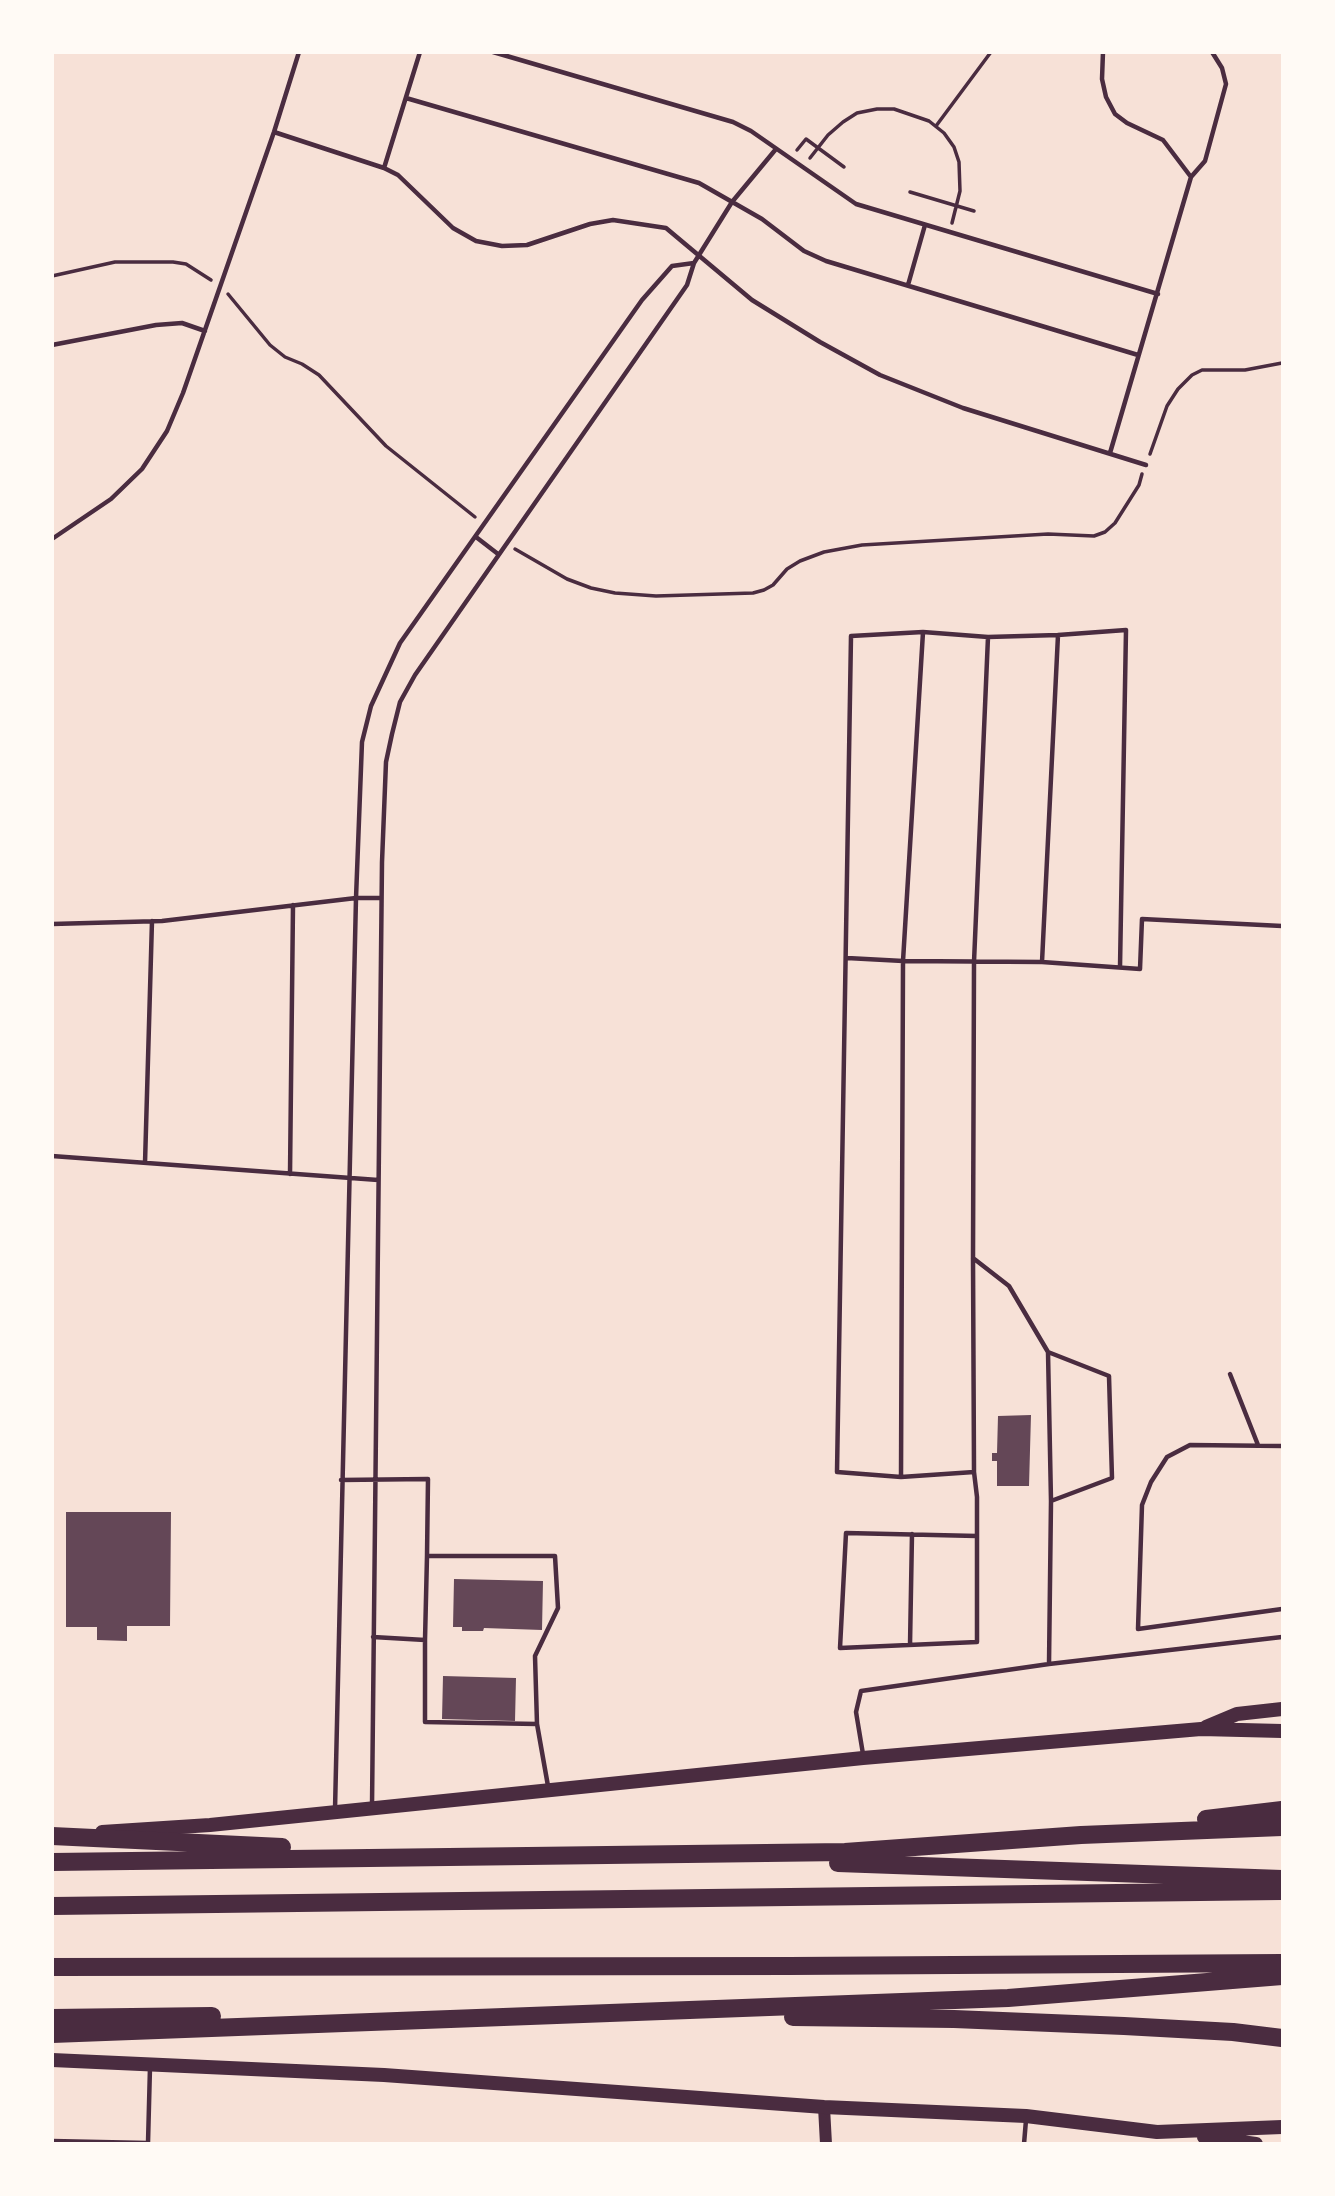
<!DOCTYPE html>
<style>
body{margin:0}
#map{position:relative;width:1335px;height:2196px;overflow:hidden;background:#f7e1d7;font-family:Inter,sans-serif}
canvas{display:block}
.frame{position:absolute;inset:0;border:54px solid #fffaf5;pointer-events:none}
</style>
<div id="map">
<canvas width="1335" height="2196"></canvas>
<div class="frame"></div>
</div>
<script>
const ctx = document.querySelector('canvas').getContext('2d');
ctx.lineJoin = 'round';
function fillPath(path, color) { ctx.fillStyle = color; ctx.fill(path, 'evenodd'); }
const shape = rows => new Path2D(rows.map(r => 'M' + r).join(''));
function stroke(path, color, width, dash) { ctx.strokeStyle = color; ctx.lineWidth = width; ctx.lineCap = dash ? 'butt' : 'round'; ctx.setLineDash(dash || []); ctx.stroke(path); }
const building = shape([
 [1031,1415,1029,1486,997,1486,997,1461,992,1461,992,1453,997,1453,998,1416],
 [66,1512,171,1512,170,1626,127,1626,127,1641,97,1640,97,1627,66,1627],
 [454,1579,543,1581,542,1630,484,1628,483,1631,462,1631,462,1627,453,1627],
 [443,1676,516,1678,515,1721,442,1719]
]);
const path = shape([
 [936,126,991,52],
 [797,150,806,139,844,167],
 [810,158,828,135,843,122,857,113,877,109,894,109,929,121,944,133,954,147,959,162,960,191,952,223],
 [910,192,974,211],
 [52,276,115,262,173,262,186,264,211,280],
 [228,294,270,345,285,357,302,364,319,375,386,446,475,517],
 [1150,454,1167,406,1178,389,1192,375,1202,370,1245,370,1282,363],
 [515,549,567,579,591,588,615,593,656,596,753,593,764,590,773,585,787,569,800,561,824,552,862,545,1048,534,1094,536,1105,532,1115,523,1139,485,1142,474]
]);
const service = shape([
 [493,52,733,122,751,131,856,204,1158,294],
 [1103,52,1102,79,1106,97,1115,114,1127,123,1163,140,1191,177,1205,161,1226,84,1222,68,1212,52],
 [406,98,699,183,762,219,804,251,826,261,1138,355],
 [274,132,384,168,398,175,453,228,476,241,502,246,527,245,590,224,613,220,666,228,752,300,820,342,880,375,963,408,1146,465],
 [384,168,420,52],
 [908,285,925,225],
 [52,345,156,325,182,323,205,331],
 [1110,453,1191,177],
 [476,537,498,554],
 [52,539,111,499,142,469,167,431,183,393,274,132,299,52],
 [1058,635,1126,630,1120,967],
 [52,924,162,921,356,898,381,898],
 [847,958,903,961,1042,962,1140,969,1142,919,1282,926],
 [52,1156,378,1180],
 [145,1163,152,921],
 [290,1174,293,905],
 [973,1258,1009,1286,1048,1352],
 [1230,1374,1258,1445],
 [1282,1446,1190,1445,1167,1457,1151,1482,1142,1505,1138,1629,1282,1609],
 [974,1472,901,1477,903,961,923,632,988,637,1058,635,1042,962],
 [901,1477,837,1472,851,636,923,632],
 [341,1480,428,1479,427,1556,555,1556,558,1608,535,1656,537,1724,548,1786],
 [977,1536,846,1533,840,1648,977,1642,977,1497,974,1472,973,1258,974,962,988,637],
 [373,1637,425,1640,427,1556],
 [425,1640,425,1722,537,1724],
 [910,1645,912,1534],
 [1049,1664,1051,1501,1048,1352,1109,1376,1112,1478,1051,1501],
 [863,1754,856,1712,861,1691,1049,1664,1282,1637],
 [372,1806,382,862,386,762,392,734,400,702,415,675,687,285,694,263,732,202,776,149],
 [335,1810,356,898,362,742,371,706,400,643,642,300,672,266,694,263],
 [52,2141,148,2143],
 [148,2143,150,2067],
 [1024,2144,1026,2120]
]);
const tertiary = shape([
 [824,2107,826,2144]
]);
const secondary = shape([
 [1206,1727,1237,1714,1282,1709],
 [102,1832,210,1825,863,1758,1201,1729,1282,1731],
 [52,2060,384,2075,824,2107,1026,2116,1157,2132,1282,2127],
 [1204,2137,1256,2144]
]);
const motorway = shape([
 [1206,1819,1282,1810],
 [52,1836,282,1847],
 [52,1862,845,1852,1081,1835,1282,1827],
 [838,1863,1282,1879],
 [52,1906,1282,1891],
 [52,1967,790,1966,1282,1963],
 [793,2017,954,2019,1124,2026,1233,2032,1282,2038],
 [52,2018,212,2016],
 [52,2034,1008,1998,1282,1976]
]);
fillPath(building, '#644757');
stroke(path, '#4a2c40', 3.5);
stroke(service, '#4a2c40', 4.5);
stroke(tertiary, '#4a2c40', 12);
stroke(secondary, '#4a2c40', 14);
stroke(motorway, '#4a2c40', 18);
</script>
